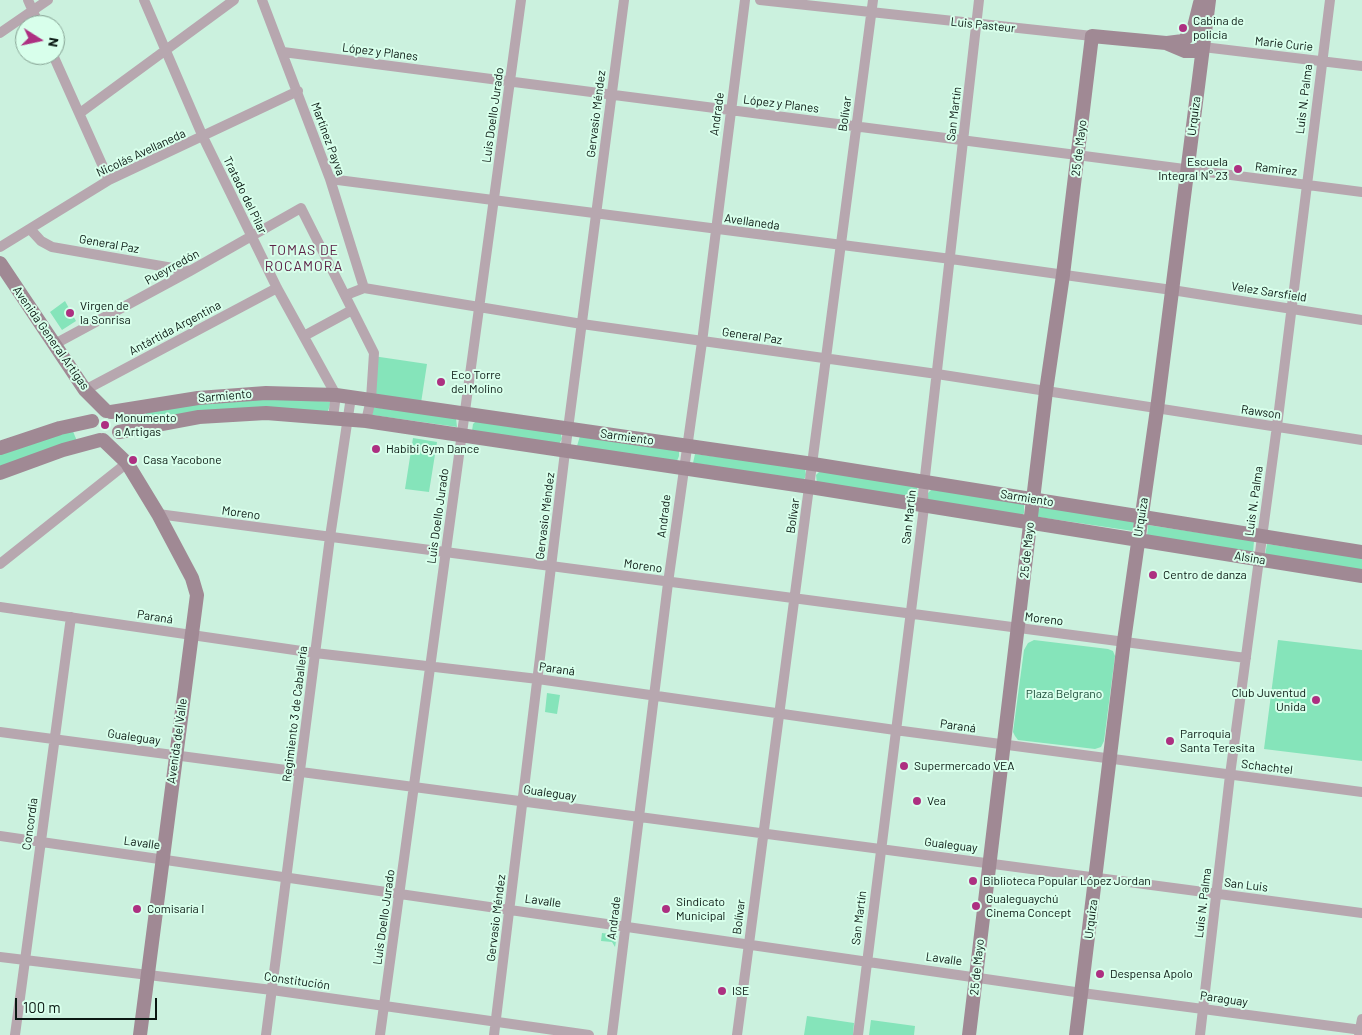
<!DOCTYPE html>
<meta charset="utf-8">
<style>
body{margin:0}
#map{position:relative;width:1362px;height:1035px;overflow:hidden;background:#cbf1de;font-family:Barlow,sans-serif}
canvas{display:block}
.north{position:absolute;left:15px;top:15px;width:50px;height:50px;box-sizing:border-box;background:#d8ffeb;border:1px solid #86a394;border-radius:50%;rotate:100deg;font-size:14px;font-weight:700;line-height:20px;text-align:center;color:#0a1812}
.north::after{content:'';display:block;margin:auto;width:18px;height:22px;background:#ad3081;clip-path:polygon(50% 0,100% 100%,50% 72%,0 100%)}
.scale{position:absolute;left:15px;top:998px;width:142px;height:22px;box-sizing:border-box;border:2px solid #0a1812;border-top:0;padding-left:6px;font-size:15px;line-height:18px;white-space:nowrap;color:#0a1812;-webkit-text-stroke:4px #d8ffeb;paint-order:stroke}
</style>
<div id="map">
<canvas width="1362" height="1035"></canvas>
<div class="north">N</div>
<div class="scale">100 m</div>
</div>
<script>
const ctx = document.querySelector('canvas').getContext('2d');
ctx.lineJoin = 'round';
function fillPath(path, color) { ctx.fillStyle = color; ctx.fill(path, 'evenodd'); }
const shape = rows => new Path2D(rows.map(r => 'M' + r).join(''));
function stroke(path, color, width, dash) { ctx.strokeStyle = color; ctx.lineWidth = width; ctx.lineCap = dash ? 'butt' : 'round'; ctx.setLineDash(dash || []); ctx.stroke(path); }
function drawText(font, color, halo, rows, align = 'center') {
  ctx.font = font + ' Barlow,sans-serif'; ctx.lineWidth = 4; ctx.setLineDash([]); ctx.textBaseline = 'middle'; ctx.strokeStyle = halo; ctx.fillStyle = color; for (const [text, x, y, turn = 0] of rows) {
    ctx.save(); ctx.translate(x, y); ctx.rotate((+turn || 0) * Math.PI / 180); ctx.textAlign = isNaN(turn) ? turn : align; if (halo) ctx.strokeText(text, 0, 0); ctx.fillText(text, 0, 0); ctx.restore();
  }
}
const green = shape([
 [65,301,76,321,62,330,50,312],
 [373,356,427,364,421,403,377,397,372,391],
 [266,397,331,402,328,411,147,421,145,419,146,413,199,402],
 [373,407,456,418,457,427,372,415],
 [476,421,561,434,562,439,559,444,472,431,473,424],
 [72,429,77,441,0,469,0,454],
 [580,436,679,451,679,456,677,461,577,446],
 [413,438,437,442,429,492,405,489],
 [695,454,805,468,806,475,804,480,693,463],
 [820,471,917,487,918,496,916,498,817,484,816,475],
 [932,489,1024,504,1024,513,1023,515,928,500,928,493],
 [1042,506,1134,522,1133,531,1038,517,1038,510],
 [1148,525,1254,541,1253,553,1147,537],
 [1267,544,1362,558,1362,571,1265,555],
 [1034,640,1108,649,1113,651,1115,656,1104,741,1101,747,1095,749,1018,740,1015,736,1013,732,1024,650,1028,643],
 [1278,640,1362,650,1362,761,1264,749],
 [547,693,560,695,557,714,545,712],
 [602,933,617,935,615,947,612,942,601,941],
 [807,1016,854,1023,853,1035,804,1035],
 [871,1020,915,1026,914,1035,869,1035]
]);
const street = shape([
 [28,0,39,25],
 [144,0,203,137,277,288,336,395,333,417],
 [262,0,330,179,364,288],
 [760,0,1092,36],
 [0,33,48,0],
 [1203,47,1362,66],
 [283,52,1362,192],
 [53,55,109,180],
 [80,113,234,0],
 [330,179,951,259,1172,290,1362,320],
 [30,229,41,241,52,247,190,271],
 [0,247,109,180,298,91],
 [346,295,364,288,582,324,937,374,1362,440],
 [304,336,352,310],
 [53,345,190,271,301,208,374,353,371,399,366,421],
 [85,390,277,288],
 [158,514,1246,658],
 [0,564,127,463],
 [0,607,315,653,538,679,895,730,1362,792],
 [0,732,1362,913],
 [0,836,1082,993,1362,1030],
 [0,957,272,990,589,1035],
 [15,1035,71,617],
 [266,1035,330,537,351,397],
 [380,1035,521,0],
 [494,1035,565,452,624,0],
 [612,1035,668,583,702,342,745,0],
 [737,1035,873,0],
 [858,1035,924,507,923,494,979,0],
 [1200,1035,1230,775,1277,426,1330,0],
 [1359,1035,1362,1019]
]);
const secondary = shape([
 [1167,43,1183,41,1193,31,1200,3],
 [0,263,85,390,106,411],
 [111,412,198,398,266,393,336,395,813,464,1362,552],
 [119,432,199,417,266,413,366,421,810,487,1362,576],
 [103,440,127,463,158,514,192,578,197,595,140,1035],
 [0,448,60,428,92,421],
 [0,473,63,450,100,440],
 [969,1035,1046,391,1063,275,1092,36,1166,43,1185,51,1195,51,1203,47],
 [1076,1035,1124,641,1157,409,1209,0]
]);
const markers = [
 [1183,28,5,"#ad3081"],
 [1238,169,5,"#ad3081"],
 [70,313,5,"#ad3081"],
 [441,382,5,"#ad3081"],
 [105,425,5,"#ad3081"],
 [376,449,5,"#ad3081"],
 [133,460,5,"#ad3081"],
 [1153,575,5,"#ad3081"],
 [1316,700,5,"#ad3081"],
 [1170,741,5,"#ad3081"],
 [904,766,5,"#ad3081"],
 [917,801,5,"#ad3081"],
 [973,881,5,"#ad3081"],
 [976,906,5,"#ad3081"],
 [137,909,5,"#ad3081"],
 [666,909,5,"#ad3081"],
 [1100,974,5,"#ad3081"],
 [722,991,5,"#ad3081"]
];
const poiNames = [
 ["Cabina de",1193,21],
 ["policia",1193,35],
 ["Escuela",1228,162,"right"],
 ["Integral N° 23",1228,176,"right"],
 ["Virgen de",80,306],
 ["la Sonrisa",80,320],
 ["Eco Torre",451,375],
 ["del Molino",451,389],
 ["Monumento",115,418],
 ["a Artigas",115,432],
 ["Habibi Gym Dance",386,449],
 ["Casa Yacobone",143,460],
 ["Centro de danza",1163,575],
 ["Club Juventud",1306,693,"right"],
 ["Unida",1306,707,"right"],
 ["Parroquia",1180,734],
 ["Santa Teresita",1180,748],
 ["Supermercado VEA",914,766],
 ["Vea",927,801],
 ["Biblioteca Popular López Jordan",983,881],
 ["Gualeguaychú",986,899],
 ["Cinema Concept",986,913],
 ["Sindicato",676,902],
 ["Municipal",676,916],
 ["Comisaría I",147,909],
 ["Despensa Apolo",1110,974],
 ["ISE",732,991]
];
const streetNames = [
 ["Luis Pasteur",983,25,6],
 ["Marie Curie",1284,44,6],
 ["López y Planes",380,52,7],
 ["Luis N. Palma",1304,99,-83],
 ["López y Planes",781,104,7],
 ["Gervasio Méndez",596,114,-83],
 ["Andrade",717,114,-82],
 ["Bolívar",845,114,-82],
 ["San Martín",954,114,-83],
 ["Luis Doello Jurado",493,115,-82],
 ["Urquiza",1194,116,-83],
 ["Martínez Payva",328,139,70],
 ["25 de Mayo",1079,148,-83],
 ["Nicolás Avellaneda",141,153,-25],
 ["Ramirez",1276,169,7],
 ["Tratado del Pilar",245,195,64],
 ["Avellaneda",752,222,8],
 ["General Paz",109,244,10],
 ["Pueyrredón",172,267,-29],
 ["Velez Sarsfield",1269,292,9],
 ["Antártida Argentina",175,328,-28],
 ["General Paz",752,336,8],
 ["Avenida General Artigas",51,338,55],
 ["Sarmiento",225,396,-5],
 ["Rawson",1261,412,8],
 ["Sarmiento",627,437,8],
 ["Sarmiento",1027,498,9],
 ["Luis N. Palma",1254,501,-82],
 ["Moreno",241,513,8],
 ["Luis Doello Jurado",438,516,-82],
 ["Gervasio Méndez",545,516,-83],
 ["Andrade",664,516,-83],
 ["Bolívar",793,516,-82],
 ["San Martín",909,517,-84],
 ["Urquiza",1141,517,-81],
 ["25 de Mayo",1027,550,-84],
 ["Alsina",1250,558,9],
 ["Moreno",643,566,8],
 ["Paraná",155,617,9],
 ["Moreno",1044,619,7],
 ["Paraná",557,669,8],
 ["Regimiento 3 de Caballería",295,714,-83],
 ["Paraná",958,726,8],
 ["Gualeguay",134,737,8],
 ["Avenida del Valle",177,741,-82],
 ["Schachtel",1267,767,7],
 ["Gualeguay",550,793,8],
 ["Concordia",30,824,-82],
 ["Lavalle",142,843,8],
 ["Gualeguay",951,845,7],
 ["San Luis",1246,885,7],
 ["Lavalle",543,901,8],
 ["Luis N. Palma",1203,903,-83],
 ["Luis Doello Jurado",384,917,-82],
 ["Bolívar",739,917,-83],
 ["Gervasio Méndez",496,918,-83],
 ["Andrade",614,918,-83],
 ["San Martín",859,918,-83],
 ["Urquiza",1091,919,-83],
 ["Lavalle",944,959,8],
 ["25 de Mayo",977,967,-84],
 ["Constitución",297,981,8],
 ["Paraguay",1224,999,8]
];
const parkNames = [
 ["Plaza Belgrano",1064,694]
];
const neighbourhoodNames = [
 ["TOMAS DE",304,250],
 ["ROCAMORA",304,266]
];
fillPath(green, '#85e4ba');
stroke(street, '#b7a7af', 10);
stroke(secondary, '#a08994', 14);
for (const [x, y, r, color] of markers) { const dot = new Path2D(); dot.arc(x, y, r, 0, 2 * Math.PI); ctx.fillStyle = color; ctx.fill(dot); stroke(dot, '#d8ffeb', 2); }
drawText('12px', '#0a1812', '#d8ffeb', poiNames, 'left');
drawText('12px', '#0a1812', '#d8ffeb', streetNames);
drawText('12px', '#1d4e3a', '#d8ffeb', parkNames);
ctx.letterSpacing = '1px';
drawText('14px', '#5d2146', '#d8ffeb', neighbourhoodNames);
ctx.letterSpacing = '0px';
</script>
